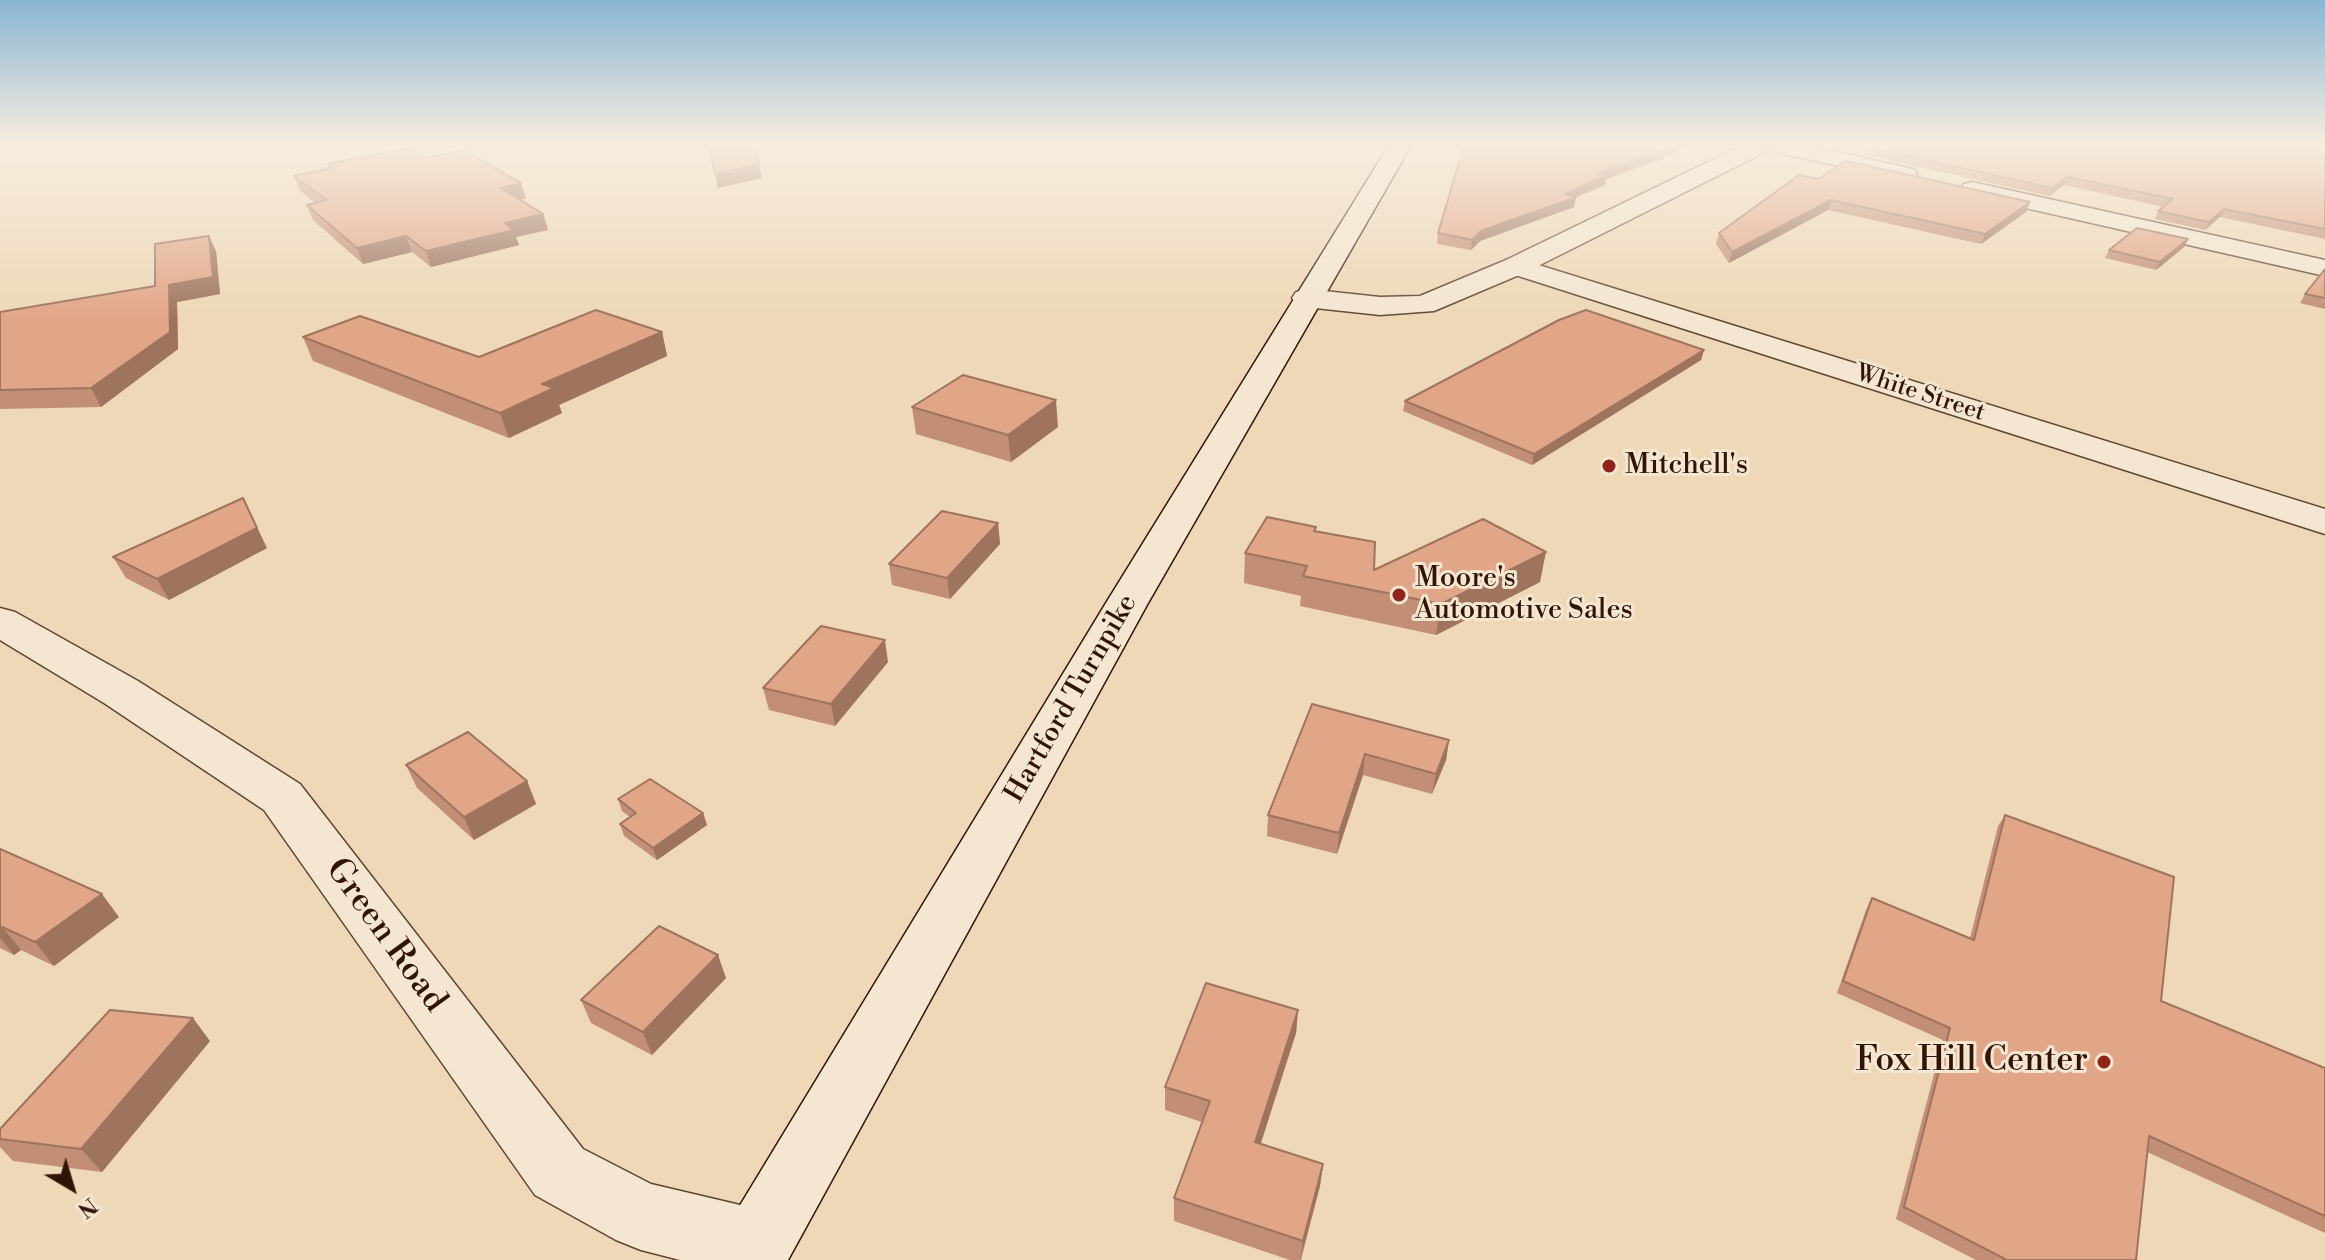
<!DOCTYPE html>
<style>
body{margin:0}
#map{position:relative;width:2325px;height:1260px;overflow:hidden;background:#eed8b7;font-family:"Libre Bodoni",serif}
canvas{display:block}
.north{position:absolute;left:32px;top:1148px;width:80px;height:80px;-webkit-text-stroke:6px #f4e6d0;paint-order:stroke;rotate:142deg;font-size:22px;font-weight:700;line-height:32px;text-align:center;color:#321407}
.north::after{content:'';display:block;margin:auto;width:28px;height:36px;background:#321407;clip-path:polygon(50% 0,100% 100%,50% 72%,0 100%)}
</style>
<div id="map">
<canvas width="2325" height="1260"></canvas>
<div class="north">N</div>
</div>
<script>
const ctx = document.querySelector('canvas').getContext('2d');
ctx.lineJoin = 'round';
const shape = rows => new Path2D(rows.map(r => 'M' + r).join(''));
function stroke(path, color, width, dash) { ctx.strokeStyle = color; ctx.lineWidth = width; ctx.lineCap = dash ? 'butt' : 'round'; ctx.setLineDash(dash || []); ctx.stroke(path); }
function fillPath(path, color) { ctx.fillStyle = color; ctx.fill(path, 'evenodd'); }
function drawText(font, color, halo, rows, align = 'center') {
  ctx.font = font + ' "Libre Bodoni",serif'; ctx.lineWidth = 6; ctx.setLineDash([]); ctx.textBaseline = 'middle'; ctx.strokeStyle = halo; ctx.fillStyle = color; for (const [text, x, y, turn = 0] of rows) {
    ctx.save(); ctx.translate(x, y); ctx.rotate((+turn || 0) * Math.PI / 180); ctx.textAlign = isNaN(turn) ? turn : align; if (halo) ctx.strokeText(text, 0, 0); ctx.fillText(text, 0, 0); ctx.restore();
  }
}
const minor = shape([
 [1755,142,1793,142,1913,169,1917,174,1913,179,1905,181,1758,148,1755,142],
 [1972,182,2325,260,2325,276,1964,194,1960,189,1964,184,1972,182],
 [1516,258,2325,509,2325,534,1506,272,1502,266,1506,260,1516,258],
 [0,608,15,612,138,681,300,784,583,1149,651,1184,757,1209,782,1219,793,1244,786,1260,680,1260,641,1250,616,1240,535,1195,264,810,104,703,0,640,0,608]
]);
const tertiary = shape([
 [1749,142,1778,142,1775,147,1526,272,1434,311,1380,315,1306,307,1296,304,1292,298,1296,292,1306,289,1380,297,1420,296,1506,260,1749,142]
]);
const secondary = shape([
 [1391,142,1413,142,1148,603,788,1260,712,1260,722,1235,1106,603,1391,142]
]);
const wall = shape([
 [1465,142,1555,142,1554,146,1679,148,1678,152,1665,157,1664,158,1606,179,1605,185,1576,197,1574,207,1480,241,1471,250,1437,244,1438,233],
 [2325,142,2325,239,2220,217,2205,230,2155,219,2158,211,2164,207,2064,185,2049,196,1866,155,1868,147],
 [424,158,526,198,519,200,543,214,548,230,516,237,519,245,431,267,412,252,363,264,313,220,307,205,316,203,300,191,294,176,329,169,327,164],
 [1818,179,2030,202,2026,212,1981,244,1828,210,1729,263,1716,244,1719,233],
 [2188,239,2184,247,2156,270,2105,258,2109,250],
 [216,251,220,294,177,302,178,349,101,407,0,409,0,312,155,286],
 [2325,269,2325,309,2300,303,2305,294],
 [662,332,667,356,559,405,562,413,509,438,313,361,303,337,479,357],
 [1704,350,1701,360,1532,465,1403,411,1405,401],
 [912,407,1058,427,1011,462,916,434],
 [998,523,1000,544,950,599,892,585,889,564],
 [1316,527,1315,531,1374,570,1540,582,1436,635,1300,606,1301,596,1244,583,1245,553],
 [267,548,169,600,126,578,113,557],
 [888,662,835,726,769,710,763,688],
 [1312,704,1449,740,1446,760,1432,794,1363,775,1337,854,1267,836,1268,815],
 [406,765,527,781,536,804,474,840,417,788],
 [618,799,703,813,707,825,657,860,624,836,620,824,630,817,622,811],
 [2005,815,2161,1001,2325,1068,2325,1233,2147,1152,2136,1260,1976,1260,1896,1219,1943,1040,1837,993,1866,910,1872,898,1970,938,1998,826],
 [0,849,119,917,54,966,21,950,14,955,0,948],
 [726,978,652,1055,591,1023,581,1000],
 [1298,1010,1296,1033,1260,1144,1323,1164,1320,1186,1301,1260,1290,1260,1174,1221,1174,1198,1202,1122,1165,1110,1165,1087],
 [210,1041,102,1172,13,1161,0,1147,0,1129]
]);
const shadedWall = shape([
 [1674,142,1696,142,1679,148,1678,152,1665,157,1664,158,1606,179,1605,185,1576,197,1574,207,1480,241,1471,250,1472,240,1481,231,1565,194,1598,173],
 [759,164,762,178,718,188,715,174],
 [2067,177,2064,185,2049,196,2052,188],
 [521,183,526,198,505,203,501,188],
 [1831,200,1828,210,1729,263,1732,252],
 [2030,202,2026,212,1981,244,1985,234],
 [2224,209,2220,217,2205,230,2209,222],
 [543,214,548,230,516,237,519,245,431,267,426,251,505,223],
 [209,236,216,251,220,294,177,302,178,349,101,407,91,388,169,285],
 [406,236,412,252,363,264,357,248],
 [2188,239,2184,247,2156,270,2160,262],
 [662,332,667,356,559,405,562,413,509,438,500,413,542,384],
 [1704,350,1701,360,1532,465,1534,454],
 [1056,400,1058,427,1011,462,1008,435],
 [243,498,267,548,169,600,157,579],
 [998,523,1000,544,950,599,947,578],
 [1546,552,1540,582,1436,635,1441,604],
 [885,640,888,662,835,726,831,704],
 [1449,740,1446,760,1432,794,1436,774],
 [1365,754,1363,775,1337,854,1339,833],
 [527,781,536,804,474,840,464,817],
 [703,813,707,825,657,860,653,848],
 [102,894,119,917,54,966,35,942],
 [2,927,21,950,14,955,0,938,0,928],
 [718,955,726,978,652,1055,643,1032],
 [1298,1010,1296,1033,1254,1165,1255,1142],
 [193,1018,210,1041,102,1172,81,1149],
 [1323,1164,1320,1186,1300,1260,1303,1241]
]);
const building = shape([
 [707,142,752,142,759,164,715,174,707,142],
 [1465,142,1554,142,1553,147,1564,142,1680,143,1664,149,1667,149,1598,173,1607,175,1565,194,1576,197,1481,231,1472,240,1438,233,1465,142],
 [1876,142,2325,142,2325,229,2224,209,2209,222,2158,211,2173,199,2067,177,2052,188,1868,147,1876,142],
 [407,148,424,158,464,150,521,183,501,188,543,214,505,223,514,230,426,251,406,236,357,248,307,205,327,200,294,176,333,168,327,164,407,148],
 [1846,161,2030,202,1985,234,1831,200,1732,252,1719,233,1799,175,1818,179,1846,161],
 [2137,228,2188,239,2160,262,2109,250,2137,228],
 [209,236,213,277,169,285,170,332,91,388,0,390,0,312,155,286,155,244,209,236],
 [2325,269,2325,298,2305,294,2325,269],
 [596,310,662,332,542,384,554,388,500,413,303,337,360,316,479,357,596,310],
 [1586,310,1704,350,1534,454,1405,401,1559,320,1586,310],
 [963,375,1056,400,1008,435,912,407,963,375],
 [243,498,257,528,157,579,113,557,243,498],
 [942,511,998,523,947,578,889,564,942,511],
 [1267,517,1316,527,1314,531,1375,542,1374,570,1483,519,1546,552,1441,604,1303,576,1307,566,1245,553,1267,517],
 [821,626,885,640,831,704,763,688,821,626],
 [1312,704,1449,740,1436,774,1365,754,1339,833,1268,815,1312,704],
 [468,732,527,781,464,817,406,765,468,732],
 [650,779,703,813,653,848,620,824,636,813,618,799,650,779],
 [2005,815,2174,877,2161,1001,2325,1068,2325,1216,2149,1136,2136,1260,2007,1260,1904,1207,1950,1028,1843,981,1872,898,1974,940,2005,815],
 [0,849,102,894,35,942,2,927,0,928,0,849],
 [659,926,718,955,643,1032,581,1000,659,926],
 [1206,983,1298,1010,1255,1142,1323,1164,1303,1241,1174,1198,1210,1101,1165,1087,1206,983],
 [110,1010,193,1018,81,1149,0,1139,0,1129,110,1010]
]);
const markers = [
 [1609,466,8,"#8f2418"],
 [1399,595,8,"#8f2418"],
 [2104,1062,8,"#8f2418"]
];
const farStreetnames = [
 ["White Street",1920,394,18]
];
const poiNames = [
 ["Mitchell's",1625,466],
 ["Moore's",1415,579],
 ["Automotive Sales",1415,611]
];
const streetNames = [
 ["Hartford Turnpike",1072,699,-60]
];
const nearStreetnames = [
 ["Green Road",385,936,54]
];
const nearPoinames = [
 ["Fox Hill Center",2088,1062]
];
stroke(minor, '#614533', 3);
stroke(tertiary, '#614533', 3);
stroke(secondary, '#321407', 3);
fillPath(minor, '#f4e6d0');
fillPath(tertiary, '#f4e6d0');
fillPath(secondary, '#f4e6d0');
fillPath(wall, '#c28e75');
fillPath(shadedWall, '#9e745f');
fillPath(building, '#e1a588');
stroke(building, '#9e745f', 2);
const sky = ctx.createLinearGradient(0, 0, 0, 319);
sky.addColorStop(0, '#89b6d4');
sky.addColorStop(0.45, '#f7eddf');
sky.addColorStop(1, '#f7eddf00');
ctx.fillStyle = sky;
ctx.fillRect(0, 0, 2325, 319);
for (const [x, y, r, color] of markers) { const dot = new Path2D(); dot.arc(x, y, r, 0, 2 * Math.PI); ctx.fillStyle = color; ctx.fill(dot); stroke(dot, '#f4e6d0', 3); }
drawText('24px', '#321407', '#f4e6d0', farStreetnames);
drawText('28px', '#321407', '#f4e6d0', poiNames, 'left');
drawText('28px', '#321407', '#f4e6d0', streetNames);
drawText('34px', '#321407', '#f4e6d0', nearStreetnames);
drawText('34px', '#321407', '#f4e6d0', nearPoinames, 'right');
</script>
